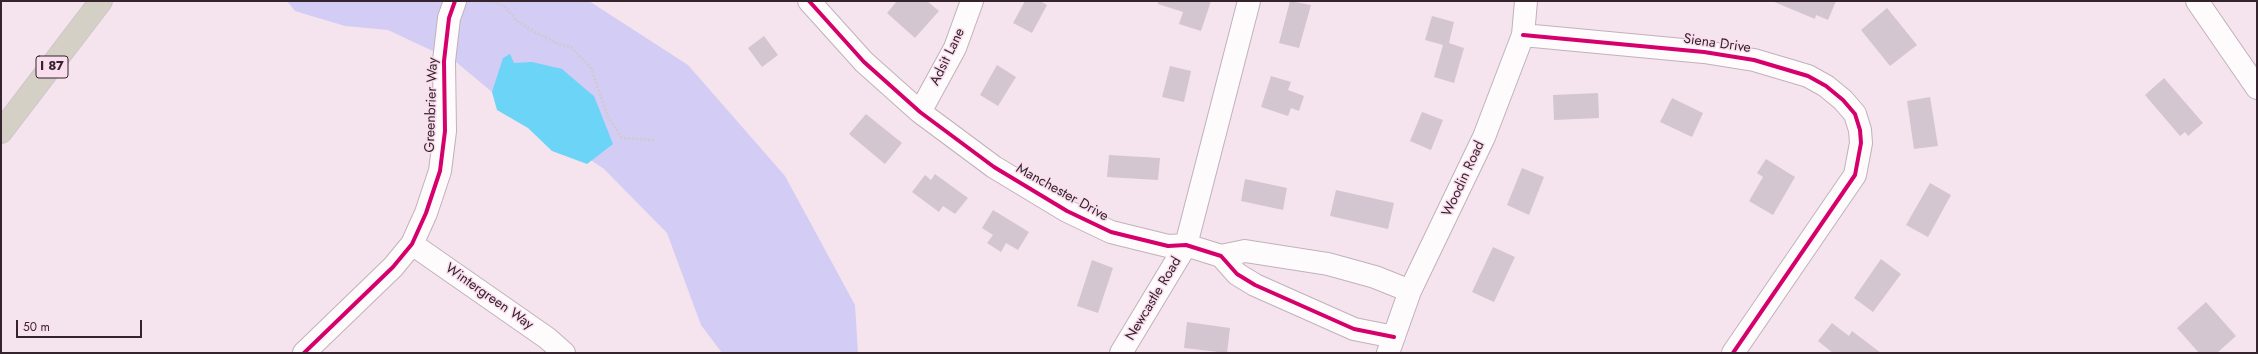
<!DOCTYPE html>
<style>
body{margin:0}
#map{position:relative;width:2258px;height:354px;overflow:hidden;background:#f5e4ed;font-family:Jost,sans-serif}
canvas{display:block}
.frame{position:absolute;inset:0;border:2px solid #35242e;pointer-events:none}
.scale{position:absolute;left:16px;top:320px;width:126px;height:18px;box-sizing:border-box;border:2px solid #35242e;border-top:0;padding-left:5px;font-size:12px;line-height:14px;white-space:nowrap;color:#35242e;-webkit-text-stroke:3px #fbdeee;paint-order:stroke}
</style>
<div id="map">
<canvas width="2258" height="354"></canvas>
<div class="frame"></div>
<div class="scale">50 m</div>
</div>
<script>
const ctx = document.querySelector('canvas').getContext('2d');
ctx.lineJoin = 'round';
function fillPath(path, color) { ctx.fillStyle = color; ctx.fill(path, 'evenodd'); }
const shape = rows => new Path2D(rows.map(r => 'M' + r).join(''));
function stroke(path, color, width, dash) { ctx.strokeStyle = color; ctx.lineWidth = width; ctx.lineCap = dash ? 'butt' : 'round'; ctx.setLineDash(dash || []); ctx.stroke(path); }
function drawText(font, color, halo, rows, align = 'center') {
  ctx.font = font + ' Jost,sans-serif'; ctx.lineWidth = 3; ctx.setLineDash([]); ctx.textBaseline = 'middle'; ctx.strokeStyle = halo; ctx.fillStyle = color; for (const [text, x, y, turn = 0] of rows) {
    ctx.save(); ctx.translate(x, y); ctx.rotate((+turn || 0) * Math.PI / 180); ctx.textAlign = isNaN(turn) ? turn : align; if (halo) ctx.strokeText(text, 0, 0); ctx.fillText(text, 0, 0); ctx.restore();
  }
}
const green = shape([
 [287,1,589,1,688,65,785,176,855,305,858,353,722,353,701,325,667,233,604,169,504,102,456,62,388,30,345,26,295,11]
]);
const water = shape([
 [510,54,514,63,532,62,562,69,590,93,594,96,613,144,587,164,552,151,528,128,497,110,492,92,503,58]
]);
const building = shape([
 [897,1,927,1,939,11,915,38,887,13],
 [1025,1,1040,1,1047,5,1032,33,1013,23],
 [1158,1,1211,1,1201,31,1179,24,1183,12,1158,4],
 [1290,1,1311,5,1299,48,1279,43],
 [1772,1,1836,1,1828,20,1816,15,1815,19],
 [1887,8,1917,45,1890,66,1861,30],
 [1432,16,1454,22,1449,43,1464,48,1454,83,1434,77,1443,45,1425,40],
 [764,36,778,55,762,67,748,48],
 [997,65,1016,77,998,106,980,95],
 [1170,66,1191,71,1184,102,1162,97],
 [1271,76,1291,82,1288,90,1304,96,1299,111,1291,108,1288,116,1261,107],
 [2164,78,2203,123,2188,136,2185,132,2180,136,2145,95],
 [1598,93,1599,118,1554,120,1553,95],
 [1930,97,1938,146,1914,149,1907,101],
 [1672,98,1703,113,1692,137,1660,122],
 [1422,112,1443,120,1431,150,1410,141],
 [866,114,902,143,885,164,849,134],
 [1109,155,1160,158,1158,180,1107,177],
 [1766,159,1795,177,1773,215,1749,201,1763,177,1757,173],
 [1522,168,1544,177,1529,215,1507,205],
 [935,174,968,198,955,214,943,206,939,212,912,192,925,175,931,180],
 [1245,179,1287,188,1283,210,1241,201],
 [1930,183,1951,195,1928,237,1906,225],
 [1336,190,1394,203,1388,229,1330,216],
 [993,210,1029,232,1018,250,1006,243,1001,252,987,243,993,235,982,228],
 [1493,247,1515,257,1494,302,1472,292],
 [1881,259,1901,274,1873,312,1854,298],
 [1092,260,1113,268,1098,313,1077,306],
 [2206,302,2236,336,2217,353,2199,353,2177,328],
 [1187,322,1230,328,1227,353,1184,348],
 [1832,323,1849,336,1852,331,1881,353,1833,353,1818,341]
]);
const path = shape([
 [489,1,504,6,517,21,533,31,558,44,571,47,591,68,608,117,622,138,654,140]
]);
const minor = shape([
 [809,1,864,62,920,112,994,167,1067,211,1111,232,1168,246,1186,245,1221,256,1237,274,1255,285,1354,329,1394,337],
 [2197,1,2257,88],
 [1523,35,1704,52,1754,60,1808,76,1826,86,1843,100,1855,114,1860,130,1861,143,1855,175,1733,353],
 [920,112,955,48,972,1],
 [412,244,547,338,564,353],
 [1221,256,1245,251,1328,264,1375,277,1410,291],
 [304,353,393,267,412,244,426,213,440,171,445,131,444,61,449,18,455,1],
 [1121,353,1186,245,1249,1],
 [1388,353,1410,291,1484,137,1523,35,1526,1]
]);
const highway = shape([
 [1,132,101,1]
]);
const cycleway = shape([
 [809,1,864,62,920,112,994,167,1067,211,1111,232,1168,246,1186,245,1221,256,1237,274,1255,285,1354,329,1394,337],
 [1523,35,1704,52,1754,60,1808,76,1826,86,1843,100,1855,114,1860,130,1861,143,1855,175,1733,353],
 [304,353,393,267,412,244,426,213,440,171,445,131,444,61,449,18,455,1]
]);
const shields = [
 [52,67,32]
];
const shieldNames = [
 ["I 87",52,67]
];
const streetNames = [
 ["Siena Drive",1717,44,8],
 ["Adsit Lane",948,57,-64],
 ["Greenbrier Way",432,105,-88],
 ["Woodin Road",1464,179,-65],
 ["Manchester Drive",1062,193,29],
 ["Wintergreen Way",489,297,35],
 ["Newcastle Road",1154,299,-59]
];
fillPath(green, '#d3ccf4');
fillPath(water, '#6bd4f7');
fillPath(building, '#d3c6d0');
stroke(minor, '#c1b1ba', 24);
stroke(highway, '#cfc5cb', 24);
stroke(path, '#d0cacd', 2.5, [2, 2]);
stroke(minor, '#fefbfc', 22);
stroke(highway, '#d4d0c6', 22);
stroke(cycleway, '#d6006c', 4);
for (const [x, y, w] of shields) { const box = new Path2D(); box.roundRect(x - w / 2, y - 11, w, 22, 3); ctx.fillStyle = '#fbdeee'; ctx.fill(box); stroke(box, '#35242e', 1); }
drawText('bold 13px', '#35242e', null, shieldNames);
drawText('14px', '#35242e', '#fbdeee', streetNames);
</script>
